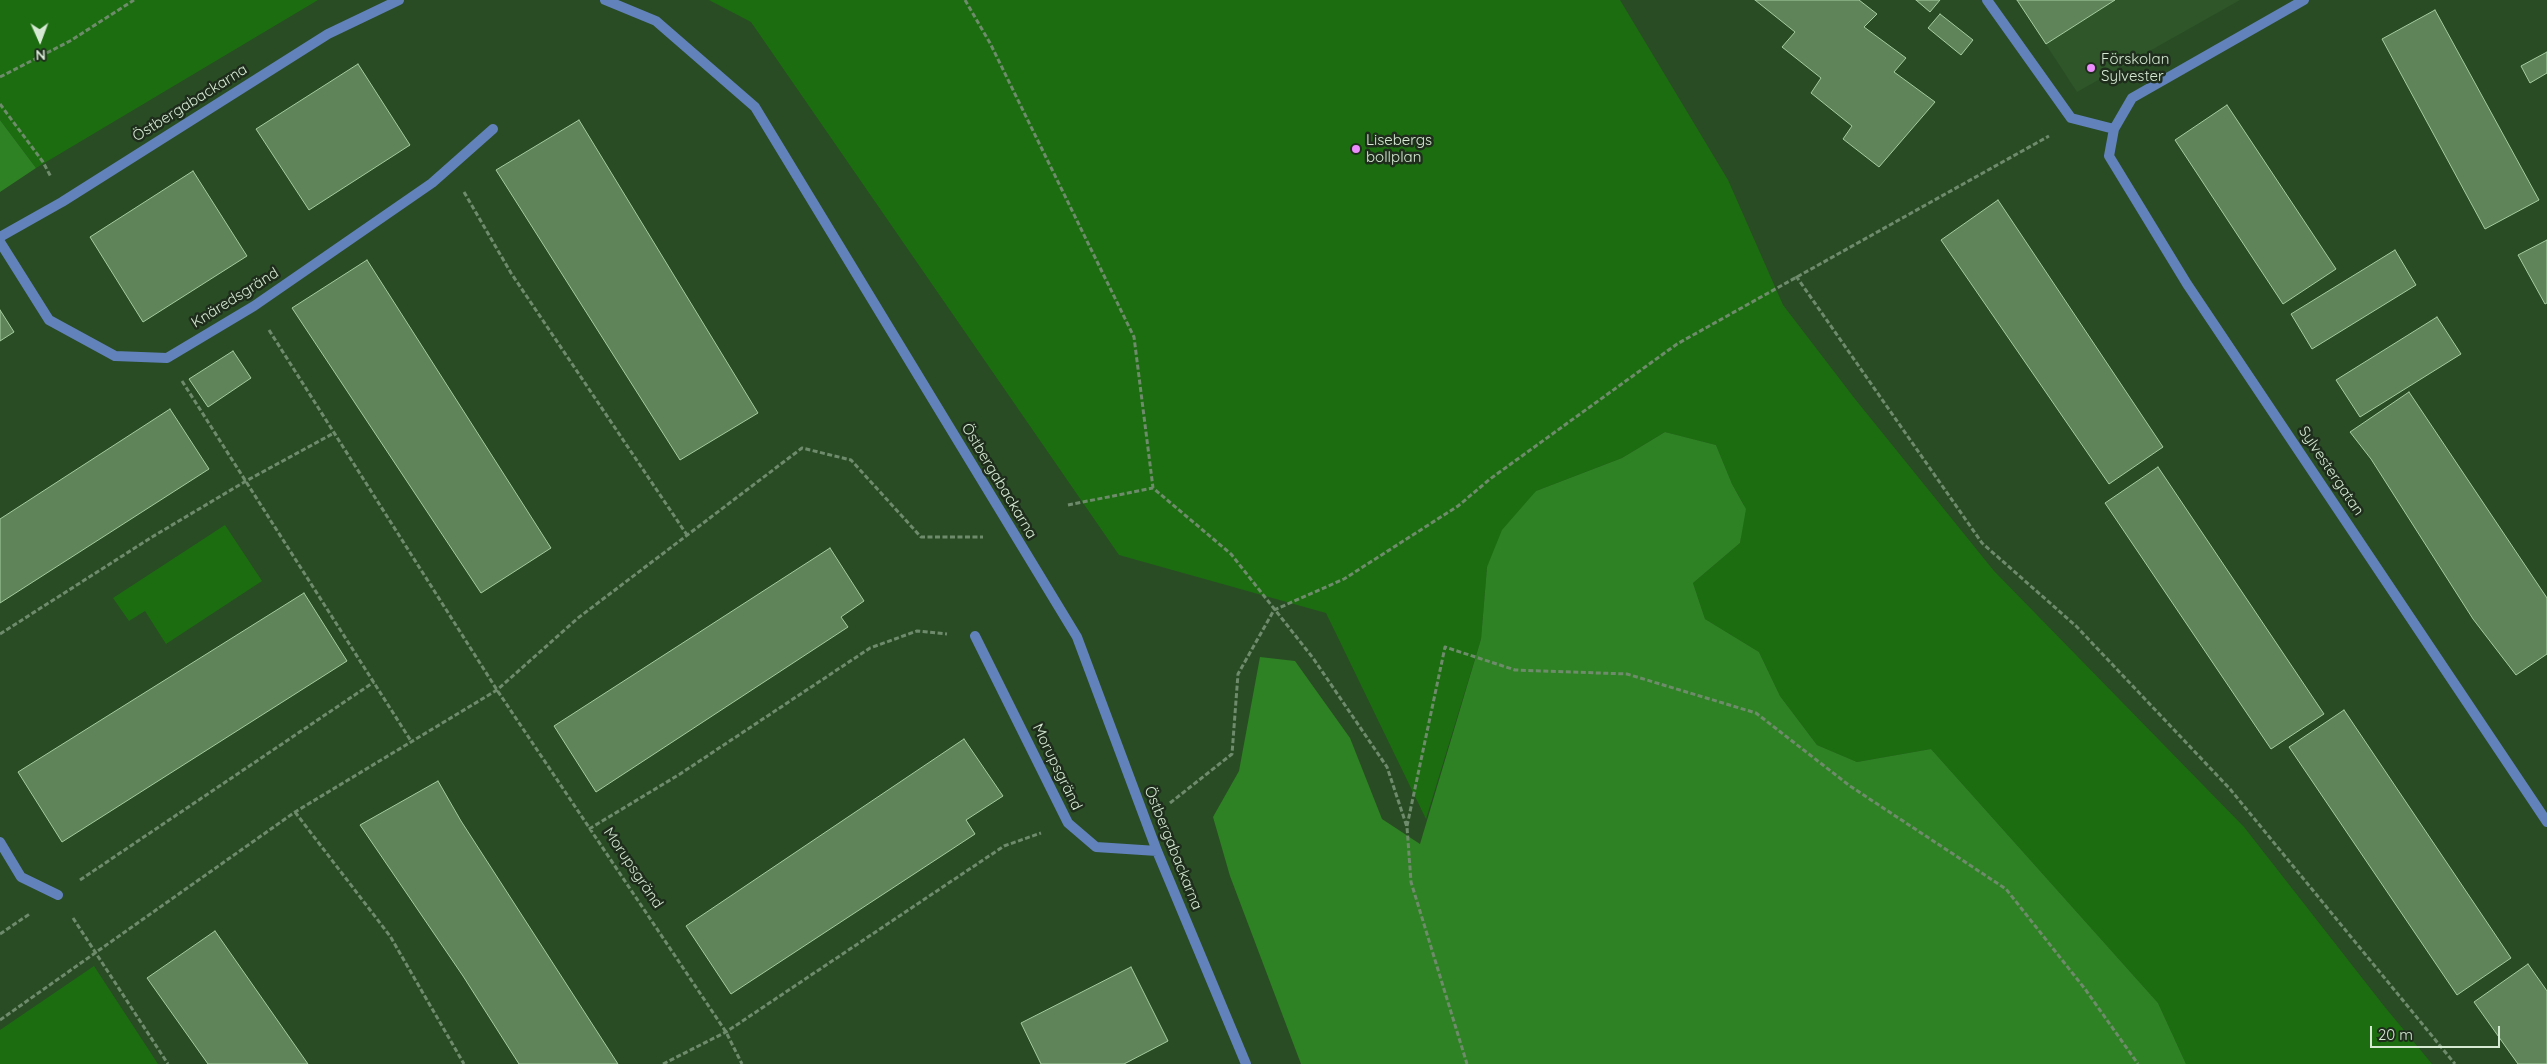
<!DOCTYPE html>
<meta charset="utf-8">
<style>
body{margin:0}
#map{position:relative;width:2547px;height:1064px;overflow:hidden;background:#294c25;font-family:Quicksand,sans-serif}
canvas{display:block}
.north{position:absolute;left:15px;top:15px;width:50px;height:50px;-webkit-text-stroke:4px #1e2d1c;paint-order:stroke;rotate:178deg;font-size:14px;font-weight:700;line-height:20px;text-align:center;color:#d6ead3}
.north::after{content:'';display:block;margin:auto;width:18px;height:22px;background:#d6ead3;clip-path:polygon(50% 0,100% 100%,50% 72%,0 100%)}
.scale{position:absolute;left:2370px;top:1026px;width:130px;height:22px;box-sizing:border-box;border:2px solid #d6ead3;border-top:0;padding-left:6px;font-size:15px;line-height:18px;white-space:nowrap;color:#d6ead3;-webkit-text-stroke:4px #1e2d1c;paint-order:stroke}
</style>
<div id="map">
<canvas width="2547" height="1064"></canvas>
<div class="north">N</div>
<div class="scale">20 m</div>
</div>
<script>
const ctx = document.querySelector('canvas').getContext('2d');
ctx.lineJoin = 'round';
function fillPath(path, color) { ctx.fillStyle = color; ctx.fill(path, 'evenodd'); }
const shape = rows => new Path2D(rows.map(r => 'M' + r).join(''));
function stroke(path, color, width, dash) { ctx.strokeStyle = color; ctx.lineWidth = width; ctx.lineCap = dash ? 'butt' : 'round'; ctx.setLineDash(dash || []); ctx.stroke(path); }
function drawText(font, color, halo, rows, align = 'center') {
  ctx.font = font + ' Quicksand,sans-serif'; ctx.lineWidth = 5; ctx.setLineDash([]); ctx.textBaseline = 'middle'; ctx.strokeStyle = halo; ctx.fillStyle = color; for (const [text, x, y, turn = 0] of rows) {
    ctx.save(); ctx.translate(x, y); ctx.rotate((+turn || 0) * Math.PI / 180); ctx.textAlign = isNaN(turn) ? turn : align; if (halo) ctx.strokeText(text, 0, 0); ctx.fillText(text, 0, 0); ctx.restore();
  }
}
const built = shape([
 [2017,0,2240,0,2077,92]
]);
const green = shape([
 [0,0,318,0,36,168,0,120],
 [709,0,1620,0,1728,180,1783,305,1855,399,1994,571,2244,827,2384,1006,2432,1064,2186,1064,2158,1003,1931,749,1857,762,1817,745,1780,696,1759,652,1705,619,1693,583,1740,543,1744,505,1732,484,1716,445,1665,432,1622,458,1536,491,1487,567,1481,639,1426,819,1326,613,1119,555,751,22],
 [225,525,262,581,166,644,145,611,129,621,113,598],
 [94,966,158,1064,0,1064,0,1030]
]);
const forest = shape([
 [0,120,36,168,0,192],
 [1665,432,1716,445,1732,484,1746,509,1740,543,1693,583,1705,619,1759,652,1780,696,1817,745,1857,762,1931,749,2158,1003,2186,1064,1301,1064,1230,876,1213,817,1239,771,1260,657,1295,661,1350,738,1382,819,1420,844,1481,639,1487,567,1502,530,1536,491,1622,458]
]);
const building = shape([
 [1755,0,1859,0,1877,14,1864,27,1906,58,1894,72,1935,102,1879,167,1843,139,1852,126,1811,93,1821,78,1782,47,1795,32,1755,0],
 [1916,0,1940,0,1930,12,1916,0],
 [2017,0,2115,0,2046,44,2017,0],
 [2435,10,2539,200,2485,229,2382,39,2435,10],
 [1940,14,1973,40,1961,55,1928,28,1940,14],
 [2547,52,2547,73,2530,83,2521,66,2547,52],
 [358,64,410,145,309,210,256,129,358,64],
 [2227,105,2336,269,2283,304,2175,140,2227,105],
 [579,120,758,413,680,460,496,170,579,120],
 [193,171,247,256,143,322,90,237,193,171],
 [1998,200,2163,447,2109,484,1941,240,1998,200],
 [2547,240,2547,303,2545,304,2518,255,2547,240],
 [2395,250,2416,285,2312,349,2291,314,2395,250],
 [367,260,551,548,481,593,292,308,367,260],
 [0,310,14,332,0,341,0,310],
 [2437,317,2461,354,2360,417,2336,380,2437,317],
 [233,351,251,378,208,407,189,379,233,351],
 [2409,392,2547,598,2547,654,2516,675,2473,619,2371,459,2350,432,2409,392],
 [170,409,209,469,0,603,0,519,170,409],
 [2158,467,2324,714,2271,749,2105,503,2158,467],
 [830,548,864,601,841,617,848,627,596,792,554,726,830,548],
 [304,593,347,661,62,842,18,772,304,593],
 [2344,710,2511,958,2457,995,2289,747,2344,710],
 [964,739,1003,796,966,820,975,834,731,994,686,926,964,739],
 [438,781,461,821,618,1064,519,1064,463,976,360,825,438,781],
 [215,931,308,1064,208,1064,147,978,215,931],
 [2528,964,2547,991,2547,1064,2518,1064,2474,1002,2528,964],
 [1131,967,1168,1041,1124,1064,1041,1064,1021,1023,1131,967]
]);
const path = shape([
 [965,0,990,43,1134,337,1153,488,1231,554,1313,658,1387,767,1407,827,1411,882,1467,1064],
 [0,77,70,41,134,0],
 [0,104,43,162,51,177],
 [464,192,511,273,687,535],
 [1796,276,1982,543,2076,626,2230,789,2455,1064],
 [269,330,497,690,726,1032,742,1064],
 [182,381,411,741],
 [1068,505,1153,488],
 [0,634,152,537,246,481,334,433],
 [1170,803,1232,754,1238,674,1274,610,1344,579,1458,506,1490,479,1677,344,2049,136],
 [295,812,390,936,464,1064],
 [1407,826,1445,647,1515,670,1627,674,1756,713,1850,786,2006,889,2085,989,2138,1064],
 [589,829,680,774,870,648,917,631,947,634],
 [80,880,374,682],
 [73,918,168,1064],
 [0,934,31,913],
 [0,1020,295,812,497,690,578,618,802,448,851,460,921,537,983,537],
 [663,1064,726,1032,1004,846,1041,833]
]);
const minor = shape([
 [605,0,656,21,755,107,1077,637,1157,851,1246,1064],
 [1987,0,2071,118,2114,129],
 [2304,0,2132,98,2114,129,2109,156,2187,284,2547,822],
 [0,237,62,202,328,34,399,0],
 [0,242,49,320,115,356,167,358,254,306,432,183,493,129],
 [975,636,1068,823,1096,847,1157,851],
 [0,842,21,877,58,895]
]);
const markers = [
 [2091,68,5,"#eb8dfc"],
 [1356,149,5,"#eb8dfc"]
];
const poiNames = [
 ["Förskolan",2101,59],
 ["Sylvester",2101,76],
 ["Lisebergs",1366,140],
 ["bollplan",1366,157]
];
const streetNames = [
 ["Östbergabackarna",190,103,-32],
 ["Knäredsgränd",235,298,-32],
 ["Sylvestergatan",2331,471,56],
 ["Östbergabackarna",999,481,59],
 ["Morupsgränd",1057,767,64],
 ["Östbergabackarna",1173,848,68],
 ["Morupsgränd",633,868,56]
];
fillPath(built, '#2e5629');
fillPath(green, '#1c6d10');
fillPath(forest, '#2e8223');
fillPath(building, '#5f845a');
stroke(building, '#a5cc9f', 1);
stroke(path, '#6e8b6b', 3, [5, 2.5]);
stroke(minor, '#6282bc', 10);
for (const [x, y, r, color] of markers) { const dot = new Path2D(); dot.arc(x, y, r, 0, 2 * Math.PI); ctx.fillStyle = color; ctx.fill(dot); stroke(dot, '#1e2d1c', 2); }
drawText('15px', '#d6ead3', '#1e2d1c', poiNames, 'left');
drawText('15px', '#d6ead3', '#1e2d1c', streetNames);
</script>
